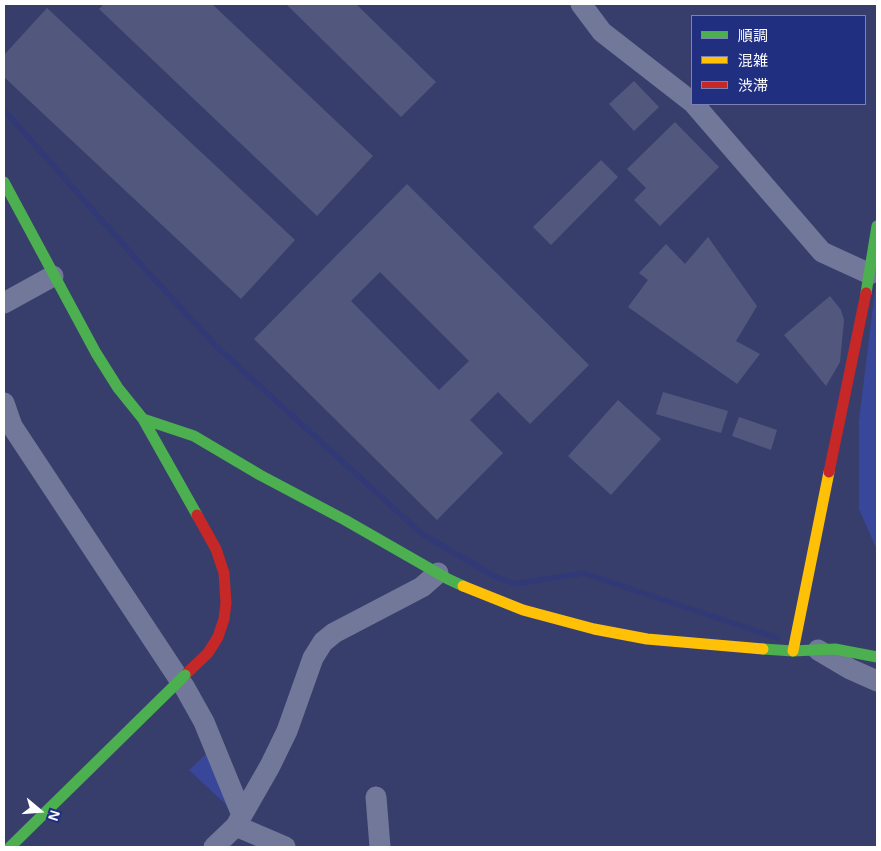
<!DOCTYPE html>
<meta charset="utf-8">
<style>
body{margin:0}
#map{position:relative;width:881px;height:851px;overflow:hidden;background:#373e6b;font-family:Helvetica,"Noto Sans JP",sans-serif}
canvas{display:block}
.frame{position:absolute;inset:0;border:5px solid #fff;pointer-events:none}
.legend{position:absolute;left:691px;top:15px;width:175px;height:90px;box-sizing:border-box;background:#212f81;border:1px solid #7a82b3;margin:0;padding:6px 9px;list-style:none;font-size:15px;color:#fff}
.legend li{display:flex;align-items:center;gap:10px;height:25px}
.legend b{width:25px;border:1px solid #7a82b3}
.north{position:absolute;left:15px;top:786px;width:50px;height:50px;-webkit-text-stroke:4px #212f81;paint-order:stroke;rotate:108deg;font-size:14px;font-weight:700;line-height:20px;text-align:center;color:#fff}
.north::after{content:'';display:block;margin:auto;width:18px;height:22px;background:#fff;clip-path:polygon(50% 0,100% 100%,50% 72%,0 100%)}
</style>
<div id="map">
<canvas width="881" height="851"></canvas>
<div class="frame"></div>
<ul class="legend">
<li><b style="height:6px;background:#4caf50"></b>順調</li>
<li><b style="height:6px;background:#ffc107"></b>混雑</li>
<li><b style="height:6px;background:#c62828"></b>渋滞</li>
</ul>
<div class="north">N</div>
</div>
<script>
const ctx = document.querySelector('canvas').getContext('2d');
ctx.lineJoin = 'round';
function fillPath(path, color) { ctx.fillStyle = color; ctx.fill(path, 'evenodd'); }
const shape = rows => new Path2D(rows.map(r => 'M' + r).join(''));
function stroke(path, color, width, dash) { ctx.strokeStyle = color; ctx.lineWidth = width; ctx.lineCap = dash ? 'butt' : 'round'; ctx.setLineDash(dash || []); ctx.stroke(path); }
const green = shape([
 [877,274,877,550,859,509,859,420],
 [209,751,231,809,189,770]
]);
const stream = shape([
 [4,110,145,269,218,348,422,534,496,577,515,584,583,573,777,638]
]);
const building = shape([
 [104,4,212,4,373,156,317,216,99,9],
 [286,4,356,4,436,82,401,117],
 [47,8,295,240,241,299,4,77,4,55],
 [634,81,659,107,634,131,609,104],
 [675,122,719,167,660,226,634,200,646,188,627,169],
 [601,160,618,177,551,245,533,227],
 [407,184,589,365,530,424,498,392,470,420,503,453,437,520,254,339],
 [380,272,469,361,439,390,351,301],
 [708,237,757,306,736,341,760,354,737,384,628,307,648,280,639,273,666,244,685,264],
 [830,296,841,310,844,320,840,362,826,386,784,335],
 [663,392,728,411,721,433,656,414],
 [618,400,661,439,611,495,568,456],
 [739,417,777,430,771,450,732,436]
]);
const street = shape([
 [581,4,602,32,692,102],
 [694,104,822,252,870,274],
 [4,303,53,276],
 [4,403,12,426,185,688,204,722,242,815,236,826,285,847],
 [818,650,850,669,877,681],
 [376,797,380,847],
 [242,815,270,766,287,731,313,658,323,642,334,633,422,587,438,573],
 [214,847,236,826]
]);
const fast = shape([
 [4,182,96,353,118,388,143,419,197,515],
 [866,293,877,226],
 [143,419,194,436,260,475,345,520,448,579,463,586],
 [763,649,793,651,835,649,877,657],
 [10,847,174,686]
]);
const slow = shape([
 [463,586,523,610,594,629,647,639,763,649],
 [793,651,829,472]
]);
const jam = shape([
 [829,472,866,293],
 [185,675,208,653,218,637,224,619,226,603,224,573,216,549,197,515]
]);
const fastBridge = shape([
 [174,686,185,675]
]);
fillPath(green, '#384799');
stroke(stream, '#313976', 5.5);
fillPath(building, '#52587d');
stroke(street, '#727899', 21);
stroke(fast, '#4caf50', 11);
stroke(slow, '#ffc107', 11);
stroke(jam, '#c62828', 11);
stroke(fastBridge, '#4caf50', 11);
</script>
